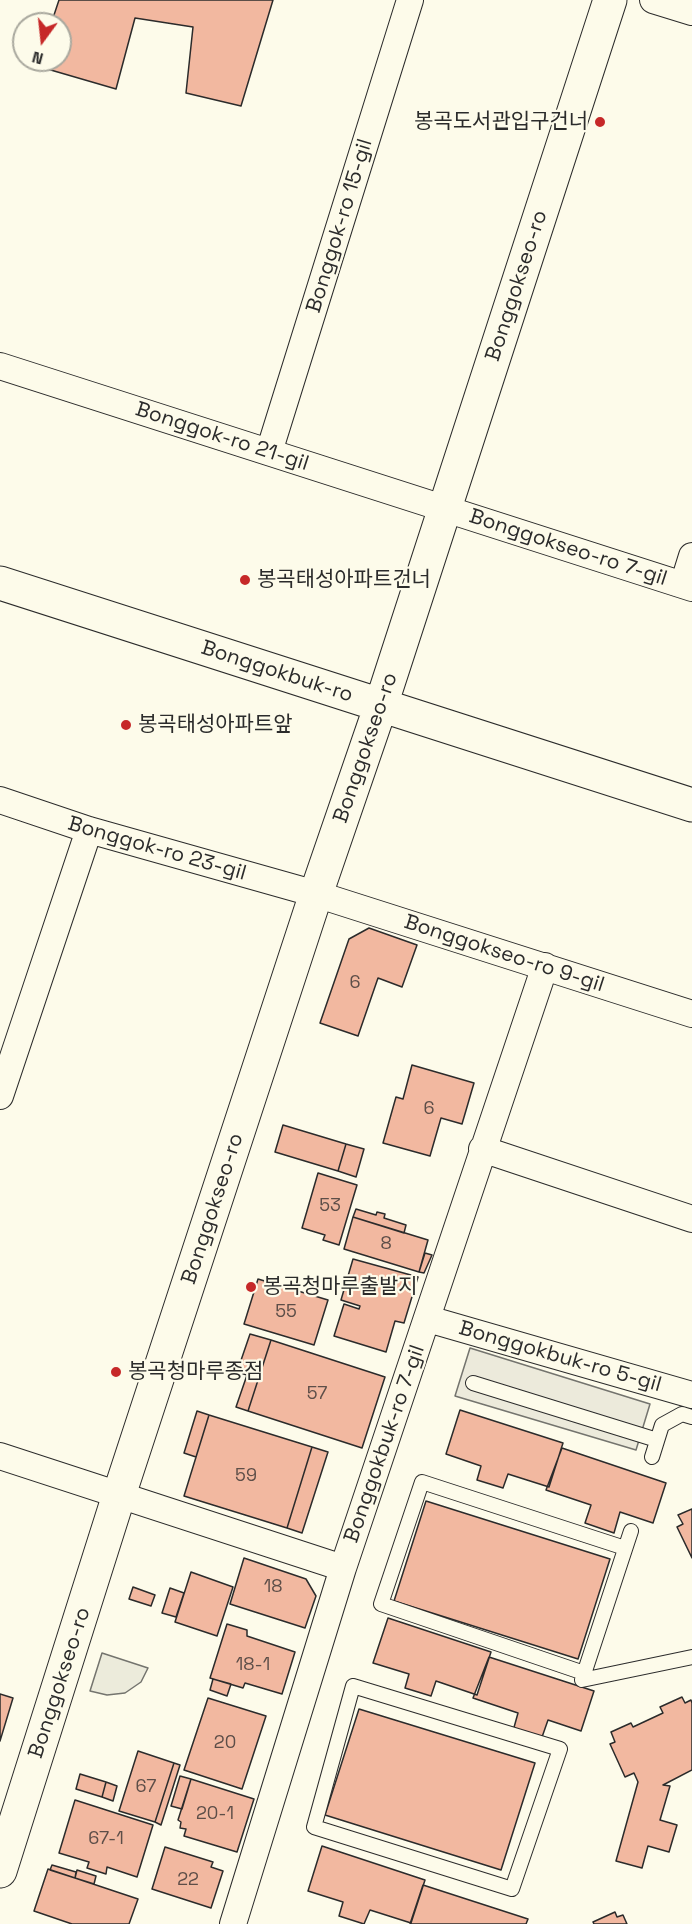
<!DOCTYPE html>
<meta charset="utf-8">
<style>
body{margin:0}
#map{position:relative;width:692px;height:1924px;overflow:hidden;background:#fdfbea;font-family:"Space Grotesk",sans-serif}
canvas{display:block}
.north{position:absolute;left:12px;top:12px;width:60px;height:60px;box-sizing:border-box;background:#fdfbea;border:2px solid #a9a89e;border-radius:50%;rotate:195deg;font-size:16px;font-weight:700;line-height:24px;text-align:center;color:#2b2b2b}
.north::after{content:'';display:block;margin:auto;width:21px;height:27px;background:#c62828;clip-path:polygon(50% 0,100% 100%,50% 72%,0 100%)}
</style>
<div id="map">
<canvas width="692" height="1924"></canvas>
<div class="north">N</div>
</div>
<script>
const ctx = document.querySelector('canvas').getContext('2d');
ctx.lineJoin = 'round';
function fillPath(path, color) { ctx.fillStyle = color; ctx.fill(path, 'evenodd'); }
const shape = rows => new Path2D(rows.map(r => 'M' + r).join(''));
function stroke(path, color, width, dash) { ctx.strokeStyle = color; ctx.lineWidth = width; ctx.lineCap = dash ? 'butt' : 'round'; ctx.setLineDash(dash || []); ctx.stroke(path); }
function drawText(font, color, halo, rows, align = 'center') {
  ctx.font = font + ' "Space Grotesk","Noto Sans KR",sans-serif'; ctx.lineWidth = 4.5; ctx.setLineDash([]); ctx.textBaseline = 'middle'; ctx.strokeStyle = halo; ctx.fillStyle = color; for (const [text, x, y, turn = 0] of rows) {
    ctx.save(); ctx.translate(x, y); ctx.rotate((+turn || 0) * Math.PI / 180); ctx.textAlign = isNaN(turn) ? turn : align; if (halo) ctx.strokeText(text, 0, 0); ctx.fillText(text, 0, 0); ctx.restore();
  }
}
const green = shape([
 [102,1653,148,1668,141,1682,125,1693,107,1695,90,1691,102,1653]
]);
const parking = shape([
 [470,1348,650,1404,636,1450,455,1396,470,1348]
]);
const building = shape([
 [59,0,273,0,241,106,186,93,193,27,135,18,116,89,37,66,39,60,60,60,60,24,51,24,59,0],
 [369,928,417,945,402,987,378,978,358,1036,320,1023,349,939,369,928],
 [412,1065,474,1083,462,1124,441,1118,430,1156,383,1143,396,1097,403,1099,412,1065],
 [283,1125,346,1144,338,1171,275,1152,283,1125],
 [346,1144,364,1149,356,1177,338,1171,346,1144],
 [318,1173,357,1185,339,1245,323,1240,325,1235,302,1228,318,1173],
 [356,1209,376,1215,377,1212,385,1214,384,1218,406,1225,404,1233,353,1217,356,1209],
 [353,1217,428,1240,419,1272,344,1249,353,1217],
 [425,1253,432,1255,424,1273,419,1272,425,1253],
 [353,1259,418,1277,404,1323,395,1321,386,1352,334,1336,344,1304,359,1309,360,1306,341,1300,353,1259],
 [258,1279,328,1300,314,1345,244,1324,258,1279],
 [250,1334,271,1340,248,1411,236,1407,247,1375,237,1372,250,1334],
 [271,1340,385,1377,362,1448,248,1411,271,1340],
 [460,1410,563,1443,549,1487,508,1474,503,1488,477,1480,481,1466,446,1454,460,1410],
 [197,1411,209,1415,196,1457,184,1453,197,1411],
 [209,1415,312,1447,287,1528,184,1496,209,1415],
 [312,1447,328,1452,302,1533,287,1528,312,1447],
 [562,1448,666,1483,653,1523,620,1512,614,1533,585,1523,591,1505,546,1490,562,1448],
 [426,1501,610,1559,578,1659,394,1601,426,1501],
 [692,1509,692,1558,677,1527,683,1524,678,1515,692,1509],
 [244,1558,306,1579,316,1596,305,1628,230,1604,244,1558],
 [191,1572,233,1587,217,1636,175,1622,191,1572],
 [133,1587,155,1595,151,1606,129,1599,133,1587],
 [170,1588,184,1593,176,1617,162,1613,170,1588],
 [388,1618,491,1652,477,1695,436,1681,431,1696,405,1688,409,1674,373,1663,388,1618],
 [227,1624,247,1630,247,1636,295,1652,282,1694,245,1683,243,1688,210,1678,227,1624],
 [489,1657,594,1691,581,1731,548,1720,541,1740,513,1731,518,1713,473,1698,489,1657],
 [213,1679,231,1684,227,1696,210,1690,213,1679],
 [0,1694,13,1698,0,1741,0,1694],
 [682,1697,685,1703,691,1700,692,1703,692,1770,663,1785,670,1786,660,1820,677,1825,669,1852,648,1846,642,1868,616,1861,638,1782,634,1773,625,1777,610,1744,615,1742,611,1732,631,1723,633,1727,663,1713,660,1707,682,1697],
 [208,1698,266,1716,242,1789,184,1770,208,1698],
 [359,1709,535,1763,501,1870,325,1815,359,1709],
 [138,1751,174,1763,155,1822,119,1811,138,1751],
 [174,1763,180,1765,161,1825,155,1822,174,1763],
 [80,1774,106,1782,102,1797,76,1789,80,1774],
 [180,1776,191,1779,182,1809,171,1806,180,1776],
 [191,1779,254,1799,237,1852,184,1836,186,1829,180,1828,181,1822,178,1820,191,1779],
 [106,1782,117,1786,113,1801,102,1797,106,1782],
 [75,1800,153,1825,137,1877,107,1867,106,1874,87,1868,89,1862,59,1853,75,1800],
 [322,1846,425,1880,411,1923,370,1910,364,1924,339,1916,343,1902,308,1891,322,1846],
 [165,1847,213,1862,211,1867,223,1871,211,1908,152,1889,165,1847],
 [52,1865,76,1872,75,1878,50,1870,52,1865],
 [48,1869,138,1899,129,1924,72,1924,34,1911,48,1869],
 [77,1870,96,1876,94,1884,75,1878,77,1870],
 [423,1885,528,1919,526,1924,410,1924,423,1885],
 [615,1912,617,1917,623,1915,627,1924,594,1924,593,1922,615,1912]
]);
const lane = shape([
 [473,1383,657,1440],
 [652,1457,662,1425,682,1414,692,1417],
 [631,1531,582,1680,692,1657],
 [584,1673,381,1604,422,1482,625,1548],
 [353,1686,560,1749,512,1889,314,1827,353,1686]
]);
const street = shape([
 [653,0,692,12],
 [0,366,692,588],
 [269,452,410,0],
 [683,585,692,556],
 [0,800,89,830,316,894,692,1014],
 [0,1096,89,830],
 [482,1149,692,1219],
 [428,1319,692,1395],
 [0,1456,343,1568],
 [233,1924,343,1568,545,966]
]);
const secondary = shape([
 [0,583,692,805],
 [0,1871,119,1495,316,894,381,705,610,0]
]);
const markers = [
 [600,122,6,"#c62828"],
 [245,580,6,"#c62828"],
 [126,725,6,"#c62828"],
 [251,1287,6,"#c62828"],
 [116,1372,6,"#c62828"]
];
const numberNames = [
 ["6",355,983],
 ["6",429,1109],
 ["53",330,1206],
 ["8",386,1244],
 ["55",286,1312],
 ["57",317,1394],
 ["59",246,1476],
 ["18",273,1587],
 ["18-1",253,1665],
 ["20",225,1743],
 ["67",146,1787],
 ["20-1",215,1814],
 ["67-1",106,1839],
 ["22",188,1880]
];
const poiNames = [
 ["봉곡도서관입구건너",588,122,"right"],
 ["봉곡태성아파트건너",257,580],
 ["봉곡태성아파트앞",138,725],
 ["봉곡청마루출발지",263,1287],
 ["봉곡청마루종점",128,1372]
];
const streetNames = [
 ["Bonggok-ro 15-gil",340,226,-73],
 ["Bonggokseo-ro",517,286,-72],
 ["Bonggok-ro 21-gil",222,437,18],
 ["Bonggokseo-ro 7-gil",568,548,18],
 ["Bonggokbuk-ro",277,672,18],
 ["Bonggokseo-ro",366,748,-71],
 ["Bonggok-ro 23-gil",157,849,16],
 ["Bonggokseo-ro 9-gil",504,954,18],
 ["Bonggokseo-ro",213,1209,-72],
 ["Bonggokbuk-ro 5-gil",560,1357,16],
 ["Bonggokbuk-ro 7-gil",385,1444,-71],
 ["Bonggokseo-ro",60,1683,-72]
];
fillPath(green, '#ecebdb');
stroke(green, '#74746e', 1.5);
fillPath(parking, '#eceadb');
stroke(parking, '#74746e', 1.5);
fillPath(building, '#f2b8a0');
stroke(building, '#2b2b2b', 1.5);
stroke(lane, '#2b2b2b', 16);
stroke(street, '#2b2b2b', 28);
stroke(secondary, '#2b2b2b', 35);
stroke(lane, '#fdfbea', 14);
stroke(street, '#fdfbea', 26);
stroke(secondary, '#fdfbea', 33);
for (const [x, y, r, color] of markers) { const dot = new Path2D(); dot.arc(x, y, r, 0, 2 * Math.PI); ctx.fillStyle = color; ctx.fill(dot); stroke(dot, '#fdfbea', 2); }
drawText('18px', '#5d4e48', null, numberNames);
drawText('21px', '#2b2b2b', '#fdfbea', poiNames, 'left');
drawText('21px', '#2b2b2b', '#fdfbea', streetNames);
</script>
